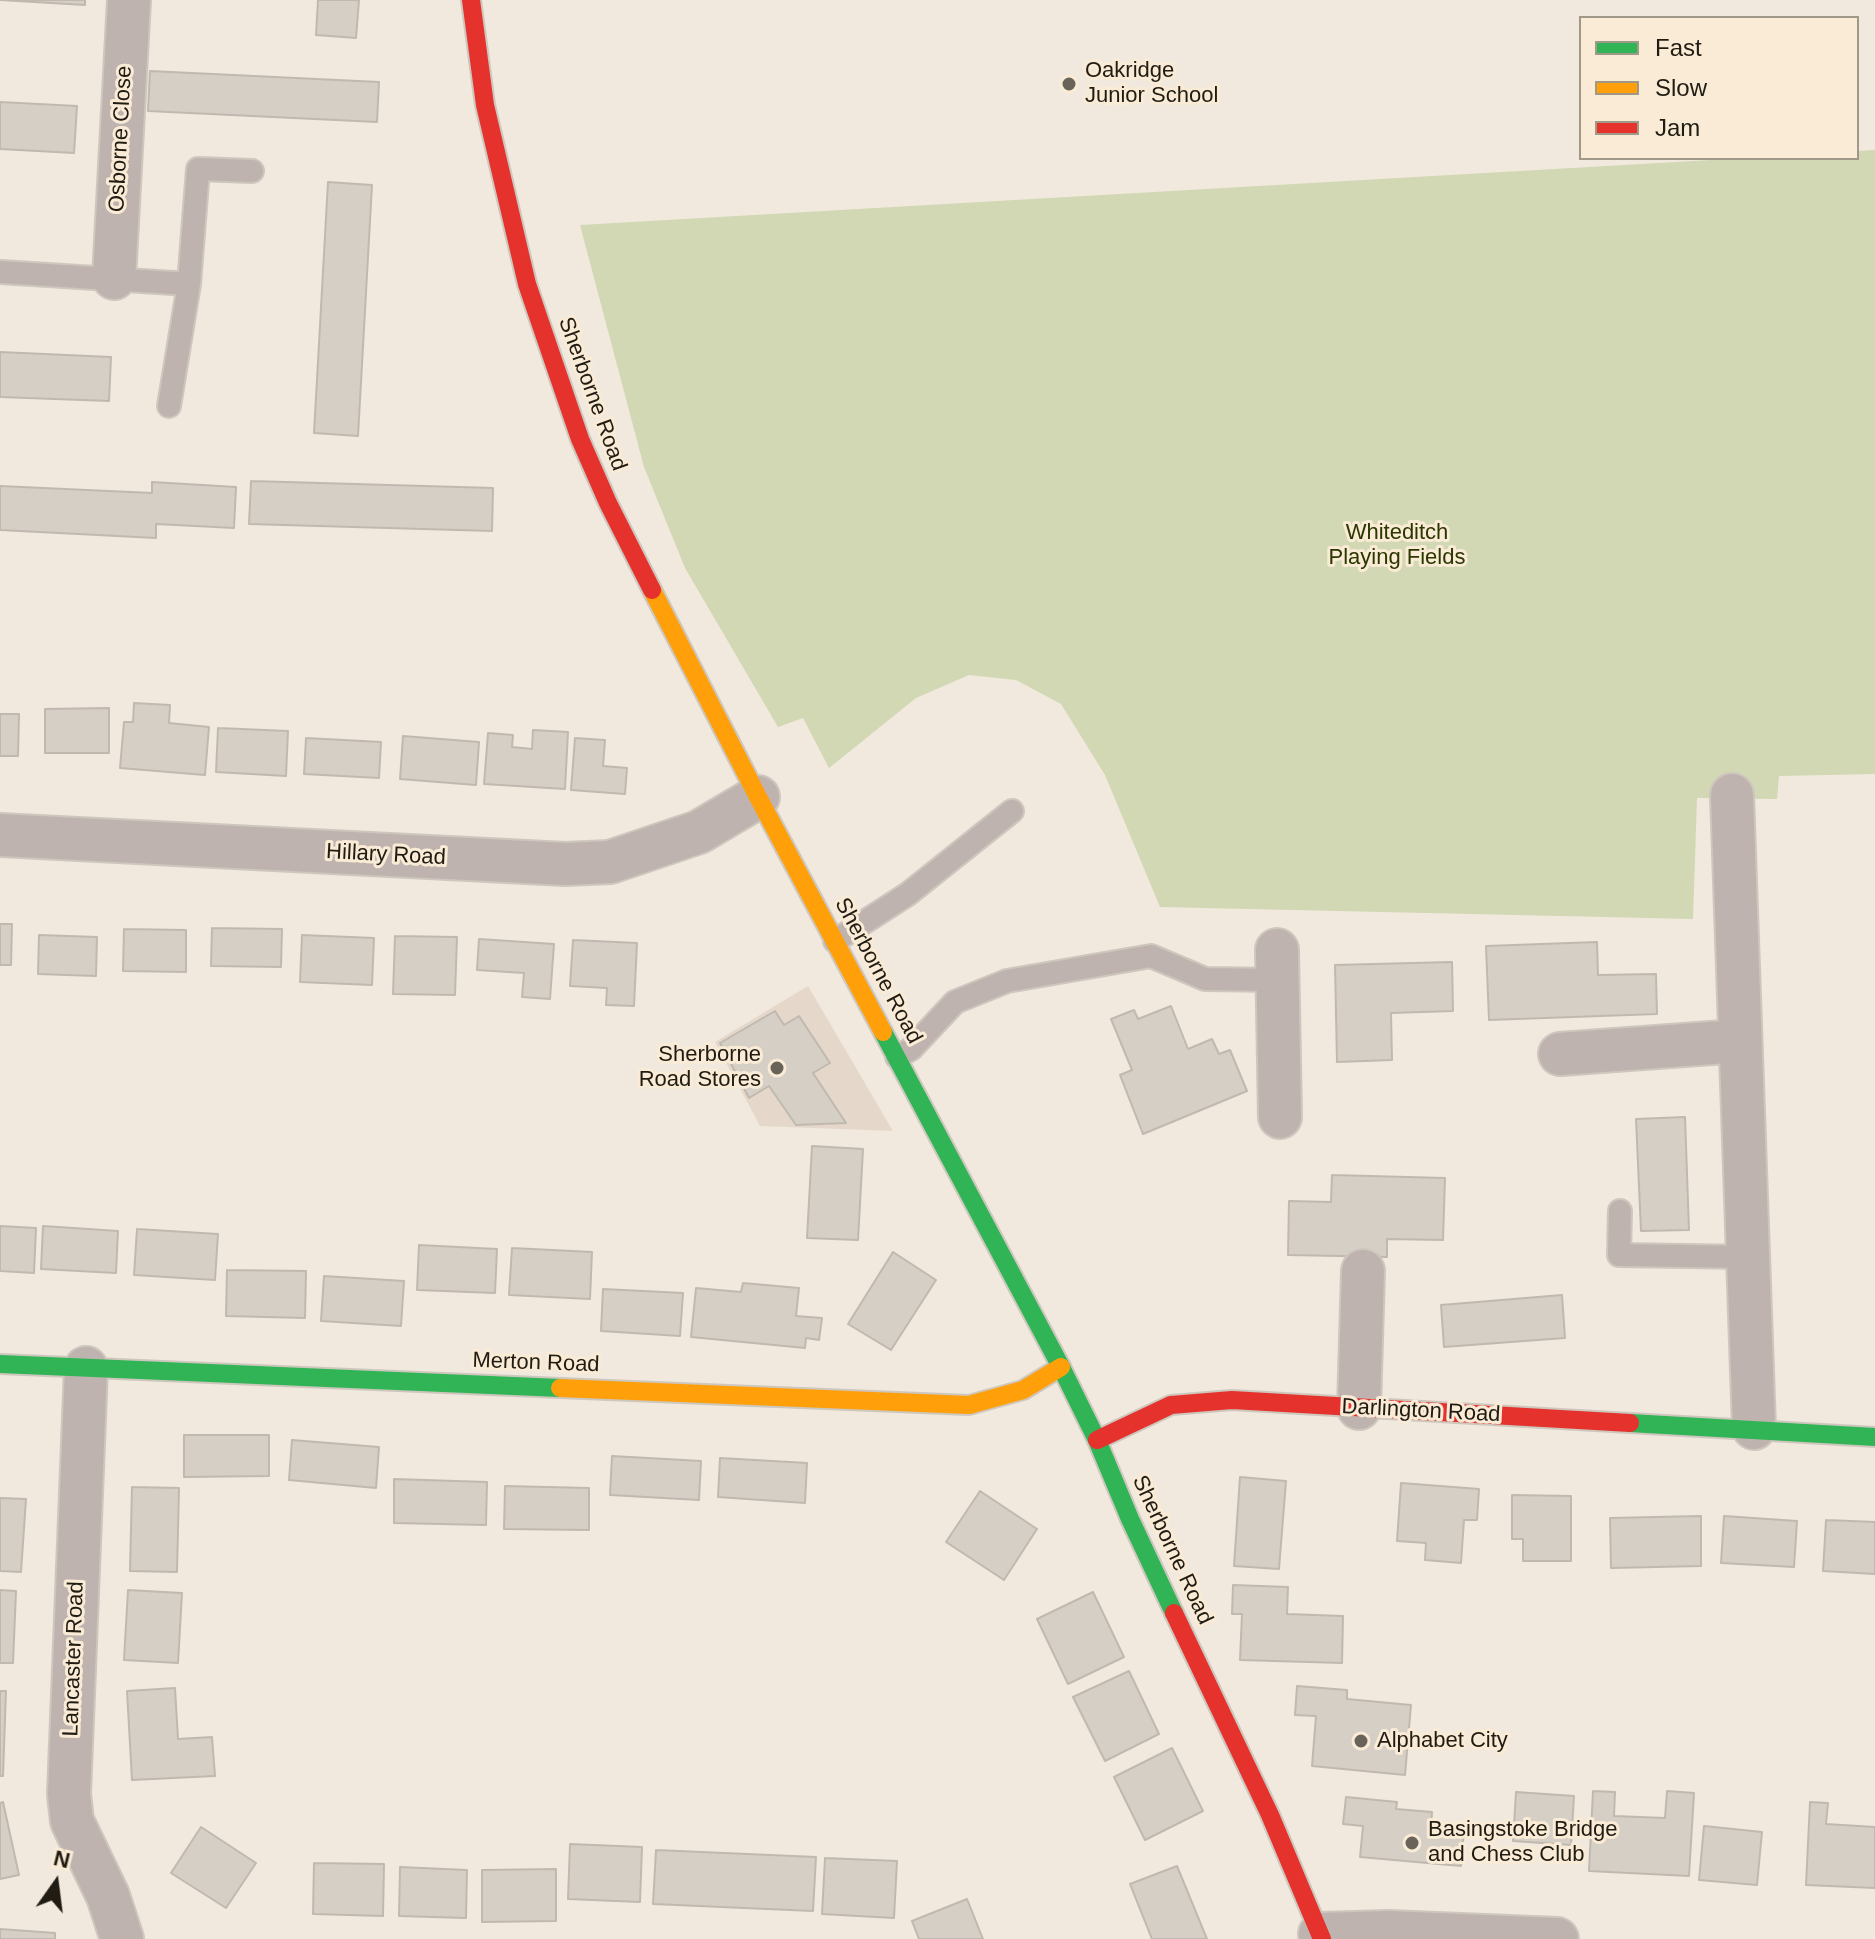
<!DOCTYPE html>
<style>
body{margin:0}
#map{position:relative;width:1875px;height:1939px;overflow:hidden;background:#f1e9dd;font-family:Arial,sans-serif}
canvas{display:block}
.legend{position:absolute;left:1579px;top:16px;width:280px;height:144px;box-sizing:border-box;background:#f9ebd5;border:2px solid #a29887;margin:0;padding:10px 14px;list-style:none;font-size:24px;color:#201b13}
.legend li{display:flex;align-items:center;gap:16px;height:40px}
.legend b{width:40px;border:2px solid #a29887}
.north{position:absolute;left:16px;top:1843px;width:80px;height:80px;-webkit-text-stroke:6px #f9ebd5;paint-order:stroke;rotate:14deg;font-size:22px;font-weight:700;line-height:32px;text-align:center;color:#201b13}
.north::after{content:'';display:block;margin:auto;width:28px;height:36px;background:#201b13;clip-path:polygon(50% 0,100% 100%,50% 72%,0 100%)}
</style>
<div id="map">
<canvas width="1875" height="1939"></canvas>
<ul class="legend">
<li><b style="height:10px;background:#30b455"></b>Fast</li>
<li><b style="height:10px;background:#ff9f0a"></b>Slow</li>
<li><b style="height:10px;background:#e5322d"></b>Jam</li>
</ul>
<div class="north">N</div>
</div>
<script>
const ctx = document.querySelector('canvas').getContext('2d');
ctx.lineJoin = 'round';
function fillPath(path, color) { ctx.fillStyle = color; ctx.fill(path, 'evenodd'); }
const shape = rows => new Path2D(rows.map(r => 'M' + r).join(''));
function stroke(path, color, width, dash) { ctx.strokeStyle = color; ctx.lineWidth = width; ctx.lineCap = dash ? 'butt' : 'round'; ctx.setLineDash(dash || []); ctx.stroke(path); }
function drawText(font, color, halo, rows, align = 'center') {
  ctx.font = font + ' Arial,sans-serif'; ctx.lineWidth = 6; ctx.setLineDash([]); ctx.textBaseline = 'middle'; ctx.strokeStyle = halo; ctx.fillStyle = color; for (const [text, x, y, turn = 0] of rows) {
    ctx.save(); ctx.translate(x, y); ctx.rotate((+turn || 0) * Math.PI / 180); ctx.textAlign = isNaN(turn) ? turn : align; if (halo) ctx.strokeText(text, 0, 0); ctx.fillText(text, 0, 0); ctx.restore();
  }
}
const commercial = shape([
 [808,986,893,1131,760,1126,715,1042]
]);
const green = shape([
 [1875,150,1875,774,1779,776,1777,799,1697,798,1693,919,1160,907,1105,775,1061,704,1016,680,969,675,916,698,829,768,803,718,778,727,685,568,644,467,580,225,1746,158,1857,158,1857,151]
]);
const building = shape([
 [0,0,85,0,85,5,0,0],
 [318,0,359,0,356,38,316,35,318,0],
 [150,71,379,82,377,122,148,111,150,71],
 [0,102,77,106,74,153,0,149,0,102],
 [328,182,372,185,358,436,314,433,328,182],
 [0,352,111,357,109,401,0,397,0,352],
 [251,481,493,488,492,531,249,524,251,481],
 [152,482,236,487,234,528,156,524,156,538,0,530,0,486,152,493,152,482],
 [134,703,170,705,169,723,209,727,205,775,120,768,124,722,133,722,134,703],
 [109,708,109,753,45,753,45,709,109,708],
 [0,714,19,714,18,756,0,756,0,714],
 [218,728,288,731,286,776,216,772,218,728],
 [533,730,568,732,565,789,484,784,488,733,513,735,512,747,532,749,533,730],
 [403,736,479,742,476,785,400,779,403,736],
 [306,738,381,742,379,778,304,774,306,738],
 [575,738,605,740,603,766,627,768,625,794,571,790,575,738],
 [0,924,12,924,11,965,0,965,0,924],
 [212,928,282,929,281,967,211,966,212,928],
 [124,929,186,930,186,972,123,971,124,929],
 [39,935,97,937,96,976,38,974,39,935],
 [302,935,374,938,372,985,300,982,302,935],
 [395,936,457,937,455,995,393,994,395,936],
 [479,939,554,944,550,999,522,997,524,973,477,970,479,939],
 [573,940,637,943,634,1006,606,1005,607,988,570,986,573,940],
 [1597,942,1598,975,1656,974,1657,1014,1489,1020,1486,946,1597,942],
 [1452,962,1453,1011,1391,1013,1392,1060,1337,1062,1335,965,1452,962],
 [1171,1006,1188,1049,1212,1039,1219,1054,1230,1050,1247,1091,1143,1134,1120,1075,1132,1070,1111,1019,1134,1010,1138,1019,1171,1006],
 [775,1011,784,1025,799,1016,830,1063,813,1073,846,1123,796,1125,769,1086,749,1098,720,1043,775,1011],
 [1685,1117,1689,1230,1641,1231,1636,1119,1685,1117],
 [812,1146,863,1149,858,1240,807,1238,812,1146],
 [1332,1175,1445,1178,1443,1240,1387,1239,1387,1257,1288,1255,1289,1201,1331,1202,1332,1175],
 [0,1226,36,1228,34,1273,0,1271,0,1226],
 [43,1226,118,1231,116,1273,41,1269,43,1226],
 [137,1229,218,1234,215,1280,134,1275,137,1229],
 [419,1245,497,1249,495,1293,417,1290,419,1245],
 [512,1248,592,1252,590,1299,509,1295,512,1248],
 [893,1252,936,1280,891,1350,848,1324,893,1252],
 [227,1270,306,1271,305,1318,226,1316,227,1270],
 [324,1276,404,1281,401,1326,321,1321,324,1276],
 [743,1283,799,1288,796,1316,822,1318,819,1340,806,1338,805,1348,691,1337,696,1288,741,1292,743,1283],
 [603,1289,683,1293,680,1336,601,1331,603,1289],
 [1562,1295,1565,1338,1444,1347,1441,1305,1562,1295],
 [184,1435,269,1435,269,1476,184,1477,184,1435],
 [292,1440,379,1447,376,1488,289,1480,292,1440],
 [612,1456,701,1461,699,1500,610,1495,612,1456],
 [720,1458,807,1463,805,1503,718,1497,720,1458],
 [1240,1477,1286,1481,1279,1569,1234,1566,1240,1477],
 [394,1479,487,1482,486,1525,394,1523,394,1479],
 [1401,1483,1479,1489,1477,1520,1464,1520,1461,1563,1425,1560,1426,1543,1397,1541,1401,1483],
 [505,1486,589,1488,589,1530,504,1529,505,1486],
 [132,1487,179,1488,177,1572,130,1571,132,1487],
 [980,1491,1037,1529,1004,1580,946,1542,980,1491],
 [1512,1495,1571,1496,1571,1561,1523,1561,1523,1539,1512,1539,1512,1495],
 [0,1498,26,1499,21,1572,0,1571,0,1498],
 [1701,1516,1701,1566,1611,1568,1610,1518,1701,1516],
 [1724,1516,1797,1521,1794,1567,1721,1563,1724,1516],
 [1826,1520,1875,1522,1875,1574,1823,1571,1826,1520],
 [1233,1585,1288,1587,1287,1614,1343,1616,1342,1663,1240,1660,1242,1614,1232,1614,1233,1585],
 [0,1590,16,1591,13,1663,0,1663,0,1590],
 [128,1590,182,1593,178,1663,124,1660,128,1590],
 [1093,1592,1124,1657,1068,1684,1037,1619,1093,1592],
 [1129,1671,1159,1734,1105,1761,1073,1697,1129,1671],
 [1297,1686,1347,1690,1347,1699,1411,1705,1405,1775,1312,1766,1316,1716,1295,1715,1297,1686],
 [175,1688,178,1739,212,1737,215,1776,132,1780,127,1691,175,1688],
 [0,1691,6,1691,3,1776,0,1776,0,1691],
 [1172,1748,1203,1811,1145,1840,1114,1777,1172,1748],
 [1593,1791,1615,1792,1614,1816,1665,1818,1667,1791,1694,1793,1689,1876,1589,1871,1593,1791],
 [1516,1792,1574,1796,1571,1845,1513,1841,1516,1792],
 [1346,1797,1397,1802,1396,1809,1432,1812,1431,1827,1464,1830,1461,1866,1360,1857,1363,1826,1343,1824,1346,1797],
 [3,1802,19,1875,0,1879,0,1803,3,1802],
 [1810,1802,1828,1803,1826,1824,1875,1827,1875,1888,1806,1885,1810,1802],
 [1704,1826,1762,1832,1757,1885,1699,1880,1704,1826],
 [201,1827,256,1863,226,1908,171,1873,201,1827],
 [570,1844,642,1847,640,1902,568,1899,570,1844],
 [656,1850,816,1857,813,1911,653,1904,656,1850],
 [825,1858,897,1861,894,1918,822,1914,825,1858],
 [314,1863,384,1864,383,1916,313,1914,314,1863],
 [1177,1866,1207,1939,1152,1939,1130,1884,1177,1866],
 [400,1867,467,1870,466,1918,399,1916,400,1867],
 [556,1869,556,1921,482,1922,482,1870,556,1869],
 [967,1899,983,1939,919,1939,912,1921,967,1899],
 [0,1929,55,1933,55,1939,0,1939,0,1929]
]);
const lane = shape([
 [0,272,189,284],
 [169,406,189,284,198,169,252,171],
 [835,941,908,894,1012,811],
 [897,1057,911,1049,955,1002,1007,981,1151,956,1205,979,1277,980],
 [1620,1211,1619,1255,1750,1257]
]);
const street = shape([
 [114,278,129,0],
 [1732,795,1754,1428],
 [0,835,565,864,610,862,699,832,758,797],
 [1277,950,1280,1117],
 [1560,1054,1739,1041],
 [86,1368,69,1794,72,1821,108,1896,122,1939],
 [1359,1408,1363,1271],
 [1320,1934,1388,1932,1557,1939]
]);
const fast = shape([
 [883,1032,1061,1367,1097,1440,1130,1519,1174,1613],
 [0,1364,560,1388],
 [1630,1423,1875,1437]
]);
const slow = shape([
 [652,590,758,797,883,1032],
 [560,1388,969,1405,1023,1390,1061,1367]
]);
const jam = shape([
 [471,0,485,105,527,284,580,439,608,503,652,590],
 [1097,1440,1171,1405,1232,1400,1630,1423],
 [1174,1613,1270,1815,1322,1939]
]);
const markers = [
 [1069,84,8,"#69635a"],
 [777,1068,8,"#69635a"],
 [1361,1741,8,"#69635a"],
 [1412,1843,8,"#69635a"]
];
const poiNames = [
 ["Oakridge",1085,71],
 ["Junior School",1085,96],
 ["Sherborne",761,1055,"right"],
 ["Road Stores",761,1080,"right"],
 ["Alphabet City",1377,1741],
 ["Basingstoke Bridge",1428,1830],
 ["and Chess Club",1428,1855]
];
const streetNames = [
 ["Osborne Close",121,139,-87],
 ["Sherborne Road",592,394,70],
 ["Hillary Road",386,855,3],
 ["Sherborne Road",878,971,62],
 ["Merton Road",536,1363,2],
 ["Darlington Road",1421,1411,3],
 ["Sherborne Road",1172,1550,65],
 ["Lancaster Road",74,1659,-88]
];
const parkNames = [
 ["Whiteditch",1397,533],
 ["Playing Fields",1397,558]
];
fillPath(commercial, '#e5d8ca');
fillPath(green, '#d2d7b4');
fillPath(building, '#d6cfc6');
stroke(building, '#c0b9b0', 2);
stroke(lane, '#cec7be', 26);
stroke(street, '#cec7be', 46);
stroke(fast, '#cec7be', 22);
stroke(slow, '#cec7be', 22);
stroke(jam, '#cec7be', 22);
stroke(lane, '#bfb3af', 22);
stroke(street, '#bfb3af', 42);
stroke(fast, '#30b455', 18);
stroke(slow, '#ff9f0a', 18);
stroke(jam, '#e5322d', 18);
for (const [x, y, r, color] of markers) { const dot = new Path2D(); dot.arc(x, y, r, 0, 2 * Math.PI); ctx.fillStyle = color; ctx.fill(dot); stroke(dot, '#f9ebd5', 3); }
drawText('22px', '#201b13', '#f9ebd5', poiNames, 'left');
drawText('22px', '#201b13', '#f9ebd5', streetNames);
drawText('22px', '#2b3700', '#f9ebd5', parkNames);
</script>
